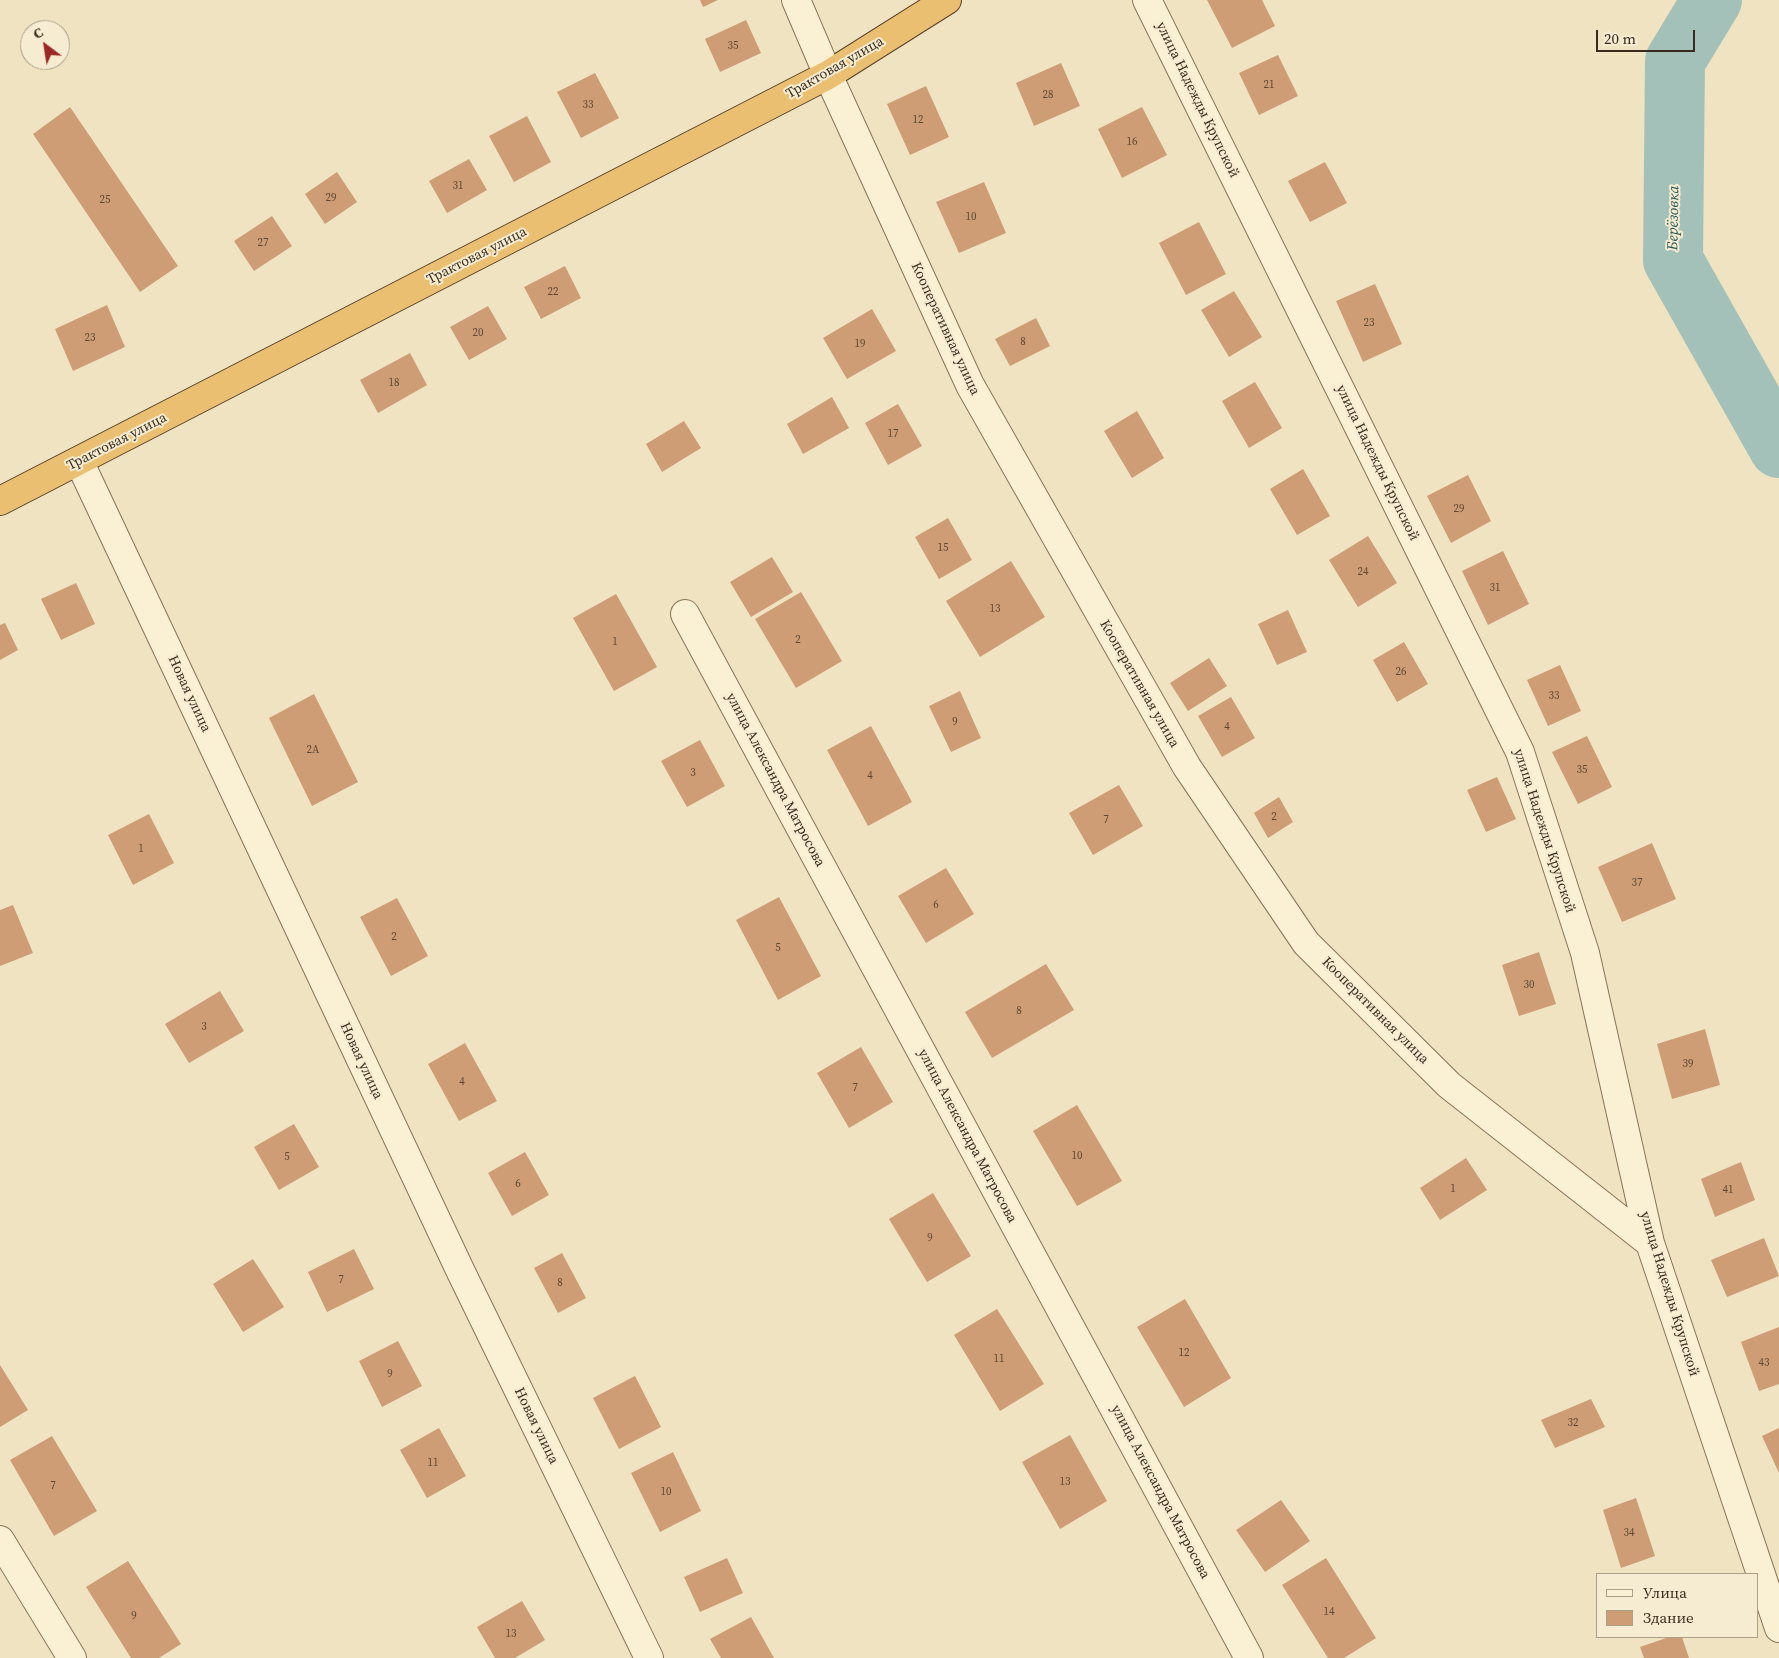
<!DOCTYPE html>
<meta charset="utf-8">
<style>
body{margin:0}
#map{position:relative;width:1779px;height:1658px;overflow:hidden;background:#efe3c1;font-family:"Source Serif 4",serif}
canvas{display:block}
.legend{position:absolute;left:1596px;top:1573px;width:162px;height:65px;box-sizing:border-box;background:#f6ecd1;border:1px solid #aa9f89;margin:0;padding:6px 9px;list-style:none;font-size:15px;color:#382b1d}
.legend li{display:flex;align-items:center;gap:10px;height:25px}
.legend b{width:25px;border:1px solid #aa9f89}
.north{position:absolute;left:20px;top:20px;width:50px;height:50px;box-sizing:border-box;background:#f6ecd1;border:1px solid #aa9f89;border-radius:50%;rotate:329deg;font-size:14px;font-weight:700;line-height:20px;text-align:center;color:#382b1d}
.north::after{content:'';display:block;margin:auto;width:18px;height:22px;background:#9a2826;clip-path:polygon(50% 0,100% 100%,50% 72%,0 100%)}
.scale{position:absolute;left:1596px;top:30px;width:99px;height:22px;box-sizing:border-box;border:2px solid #382b1d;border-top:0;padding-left:6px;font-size:15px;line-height:18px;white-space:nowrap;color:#382b1d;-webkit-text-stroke:4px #f6ecd1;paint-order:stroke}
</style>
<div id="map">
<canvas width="1779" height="1658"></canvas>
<ul class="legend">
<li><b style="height:6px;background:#faf0d4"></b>Улица</li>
<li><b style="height:14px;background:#cf9d75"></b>Здание</li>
</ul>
<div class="north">С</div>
<div class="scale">20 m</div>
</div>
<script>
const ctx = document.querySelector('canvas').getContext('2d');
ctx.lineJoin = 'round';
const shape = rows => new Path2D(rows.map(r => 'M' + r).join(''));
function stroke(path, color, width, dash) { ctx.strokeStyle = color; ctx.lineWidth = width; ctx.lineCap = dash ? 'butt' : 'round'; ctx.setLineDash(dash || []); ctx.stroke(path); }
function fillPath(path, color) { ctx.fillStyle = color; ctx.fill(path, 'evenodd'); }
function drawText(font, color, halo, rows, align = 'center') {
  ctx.font = font + ' "Source Serif 4",serif'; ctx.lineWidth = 4; ctx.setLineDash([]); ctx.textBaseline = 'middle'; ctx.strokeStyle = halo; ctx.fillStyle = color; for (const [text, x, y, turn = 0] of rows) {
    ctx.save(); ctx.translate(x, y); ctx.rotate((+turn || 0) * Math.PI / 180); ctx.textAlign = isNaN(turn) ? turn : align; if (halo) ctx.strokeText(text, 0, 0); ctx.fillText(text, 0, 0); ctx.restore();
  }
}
const river = shape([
 [1712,0,1675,61,1673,260,1779,448]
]);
const building = shape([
 [700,0,718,0,703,7],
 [1207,0,1262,0,1275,26,1232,48],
 [746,20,761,53,720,72,705,39],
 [1278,55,1298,96,1259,115,1239,73],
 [1061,63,1080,106,1034,126,1016,83],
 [595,73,619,118,581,138,557,92],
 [926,86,949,137,910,155,887,104],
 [70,107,178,266,140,292,33,134],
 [1142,107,1167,155,1122,178,1098,129],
 [527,116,551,162,514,182,489,136],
 [469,159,487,190,447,213,429,181],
 [1325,162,1347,203,1310,222,1288,181],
 [337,172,357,202,325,224,305,194],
 [984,182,1006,233,959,253,936,202],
 [272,216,292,246,254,271,234,241],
 [1199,222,1226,274,1186,295,1159,243],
 [565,266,581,298,541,319,524,287],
 [1375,284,1402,344,1363,362,1336,301],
 [1234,291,1262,337,1229,357,1201,310],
 [107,305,125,347,73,371,55,329],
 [488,306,507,339,469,360,450,327],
 [872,309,896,351,847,379,823,338],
 [1036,318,1050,346,1010,366,995,339],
 [410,353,427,385,378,413,360,380],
 [1255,382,1282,428,1249,448,1222,401],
 [832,397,849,428,803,454,787,424],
 [898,404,922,446,888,465,865,423],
 [1137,411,1164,458,1132,478,1104,431],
 [684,421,701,448,662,472,646,444],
 [1303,469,1330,516,1297,535,1270,489],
 [1468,475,1491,521,1451,543,1427,496],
 [948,518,972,560,939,579,915,537],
 [1368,536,1397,583,1358,607,1329,560],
 [1503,551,1529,604,1488,625,1462,571],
 [772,557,793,592,751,617,730,582],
 [1011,561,1045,617,980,657,946,601],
 [76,583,95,624,61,640,41,599],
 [801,592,842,661,796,688,755,619],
 [616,594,657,667,614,691,573,618],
 [1288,610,1307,652,1277,665,1258,624],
 [5,623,18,650,0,660,0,625],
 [1404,642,1428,684,1397,702,1373,660],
 [1209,658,1227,686,1188,711,1170,683],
 [1560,665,1581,711,1548,726,1527,680],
 [960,691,981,738,951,752,929,706],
 [314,694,358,782,312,806,269,718],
 [1231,697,1255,738,1222,757,1198,716],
 [871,726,912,802,868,826,827,750],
 [1587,736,1612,787,1578,804,1552,752],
 [700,740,725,786,687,807,661,761],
 [1497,777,1516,819,1486,832,1467,790],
 [1119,785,1143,826,1093,855,1069,813],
 [1279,797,1293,822,1268,838,1254,813],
 [149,814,174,863,133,885,108,835],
 [1652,843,1676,899,1622,922,1598,867],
 [946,868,974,914,926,943,898,896],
 [779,897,821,976,778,1000,736,920],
 [397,898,428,956,391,976,360,917],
 [13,905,33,953,0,966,0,910],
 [1539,952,1556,1004,1519,1016,1502,965],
 [1046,964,1074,1010,992,1058,965,1012],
 [220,991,244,1031,189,1063,165,1024],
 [1705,1029,1720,1085,1672,1099,1657,1044],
 [465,1043,497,1101,459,1121,428,1064],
 [861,1047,893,1102,849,1128,817,1073],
 [1077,1105,1122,1181,1077,1206,1033,1131],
 [294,1124,319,1167,279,1190,254,1147],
 [525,1152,549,1195,512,1216,488,1173],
 [1466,1158,1487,1190,1440,1220,1420,1188],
 [1741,1162,1755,1200,1715,1217,1701,1179],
 [933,1193,971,1256,927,1282,889,1219],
 [1764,1238,1779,1276,1727,1297,1711,1260],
 [354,1249,374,1289,327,1312,308,1272],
 [562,1253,586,1298,558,1313,534,1268],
 [253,1259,284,1307,243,1332,213,1284],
 [1185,1299,1231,1378,1184,1407,1137,1327],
 [997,1309,1044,1384,1000,1411,954,1335],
 [1779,1327,1779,1384,1759,1391,1741,1342],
 [398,1341,422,1386,382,1407,359,1361],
 [0,1365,28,1410,0,1427],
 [635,1376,661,1427,619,1449,593,1398],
 [1591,1399,1605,1427,1555,1448,1541,1420],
 [439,1428,466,1476,427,1498,400,1450],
 [1779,1428,1779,1473,1762,1436],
 [1070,1435,1107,1501,1060,1529,1022,1462],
 [52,1436,97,1511,54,1536,10,1460],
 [673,1452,701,1511,660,1532,631,1473],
 [1636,1498,1655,1556,1621,1568,1603,1510],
 [1281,1500,1310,1541,1265,1572,1236,1530],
 [727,1558,743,1593,700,1612,684,1577],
 [1326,1558,1376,1638,1344,1658,1328,1658,1282,1585],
 [128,1561,181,1644,159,1658,131,1658,86,1587],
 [522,1601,545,1640,515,1658,495,1658,477,1627],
 [751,1617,774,1658,721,1658,710,1639],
 [1669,1637,1682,1637,1689,1658,1644,1658,1640,1647]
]);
const minor = shape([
 [796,0,828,75,970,385,1187,767,1306,943,1449,1085,1650,1243],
 [1147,0,1520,752,1585,953,1650,1243,1779,1628],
 [79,461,460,1270,649,1658],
 [685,614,1249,1658],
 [0,1540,72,1658]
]);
const trunk = shape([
 [0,501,828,75,947,0]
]);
const numberNames = [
 ["35",733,46],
 ["21",1269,85],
 ["28",1048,95],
 ["33",588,105],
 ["12",918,120],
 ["16",1132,142],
 ["31",458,186],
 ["29",331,198],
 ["25",105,200],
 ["10",971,217],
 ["27",263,243],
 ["22",553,292],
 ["23",1369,323],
 ["20",478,333],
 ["23",90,338],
 ["8",1023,342],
 ["19",860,344],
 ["18",394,383],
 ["17",893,434],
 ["29",1459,509],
 ["15",943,548],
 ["24",1363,572],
 ["31",1495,588],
 ["13",995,609],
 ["2",798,640],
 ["1",615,642],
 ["26",1401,672],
 ["33",1554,696],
 ["9",955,722],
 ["4",1227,727],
 ["2А",313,750],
 ["35",1582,770],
 ["3",693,773],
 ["4",870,776],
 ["2",1274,817],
 ["7",1106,820],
 ["1",141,849],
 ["37",1637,883],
 ["6",936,905],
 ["2",394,937],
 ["5",778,948],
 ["30",1529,985],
 ["8",1019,1011],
 ["3",204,1027],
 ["39",1688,1064],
 ["4",462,1082],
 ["7",855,1088],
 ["10",1077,1156],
 ["5",287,1157],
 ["6",518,1184],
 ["1",1453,1189],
 ["41",1728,1190],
 ["9",930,1238],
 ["7",341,1280],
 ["8",560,1283],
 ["12",1184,1353],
 ["11",999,1359],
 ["43",1764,1363],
 ["9",390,1374],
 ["32",1573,1423],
 ["11",433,1463],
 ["13",1065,1482],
 ["7",53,1486],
 ["10",666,1492],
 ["34",1629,1533],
 ["14",1329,1612],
 ["9",134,1616],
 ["13",511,1634]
];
const streetNames = [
 ["Трактовая улица",835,68,-30],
 ["улица Надежды Крупской",1197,100,64],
 ["Трактовая улица",477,256,-27],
 ["Кооперативная улица",945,329,65],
 ["Трактовая улица",117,442,-27],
 ["улица Надежды Крупской",1377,463,64],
 ["Кооперативная улица",1139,684,60],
 ["Новая улица",189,694,65],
 ["улица Александра Матросова",775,780,62],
 ["улица Надежды Крупской",1544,831,72],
 ["Кооперативная улица",1375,1011,45],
 ["Новая улица",361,1061,65],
 ["улица Александра Матросова",967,1136,62],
 ["улица Надежды Крупской",1669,1294,73],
 ["Новая улица",536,1426,64],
 ["улица Александра Матросова",1160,1492,62]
];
const waterNames = [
 ["Берёзовка",1674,218,-89]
];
stroke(river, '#a4c1b9', 60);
fillPath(building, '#cf9d75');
stroke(minor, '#897358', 30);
stroke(trunk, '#57412c', 30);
stroke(minor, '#faf0d4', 28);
stroke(trunk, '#ebbf72', 28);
drawText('11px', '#5e4833', null, numberNames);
drawText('14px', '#382b1d', '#f6ecd1', streetNames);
drawText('italic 15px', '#2b5957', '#f6ecd1', waterNames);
</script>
